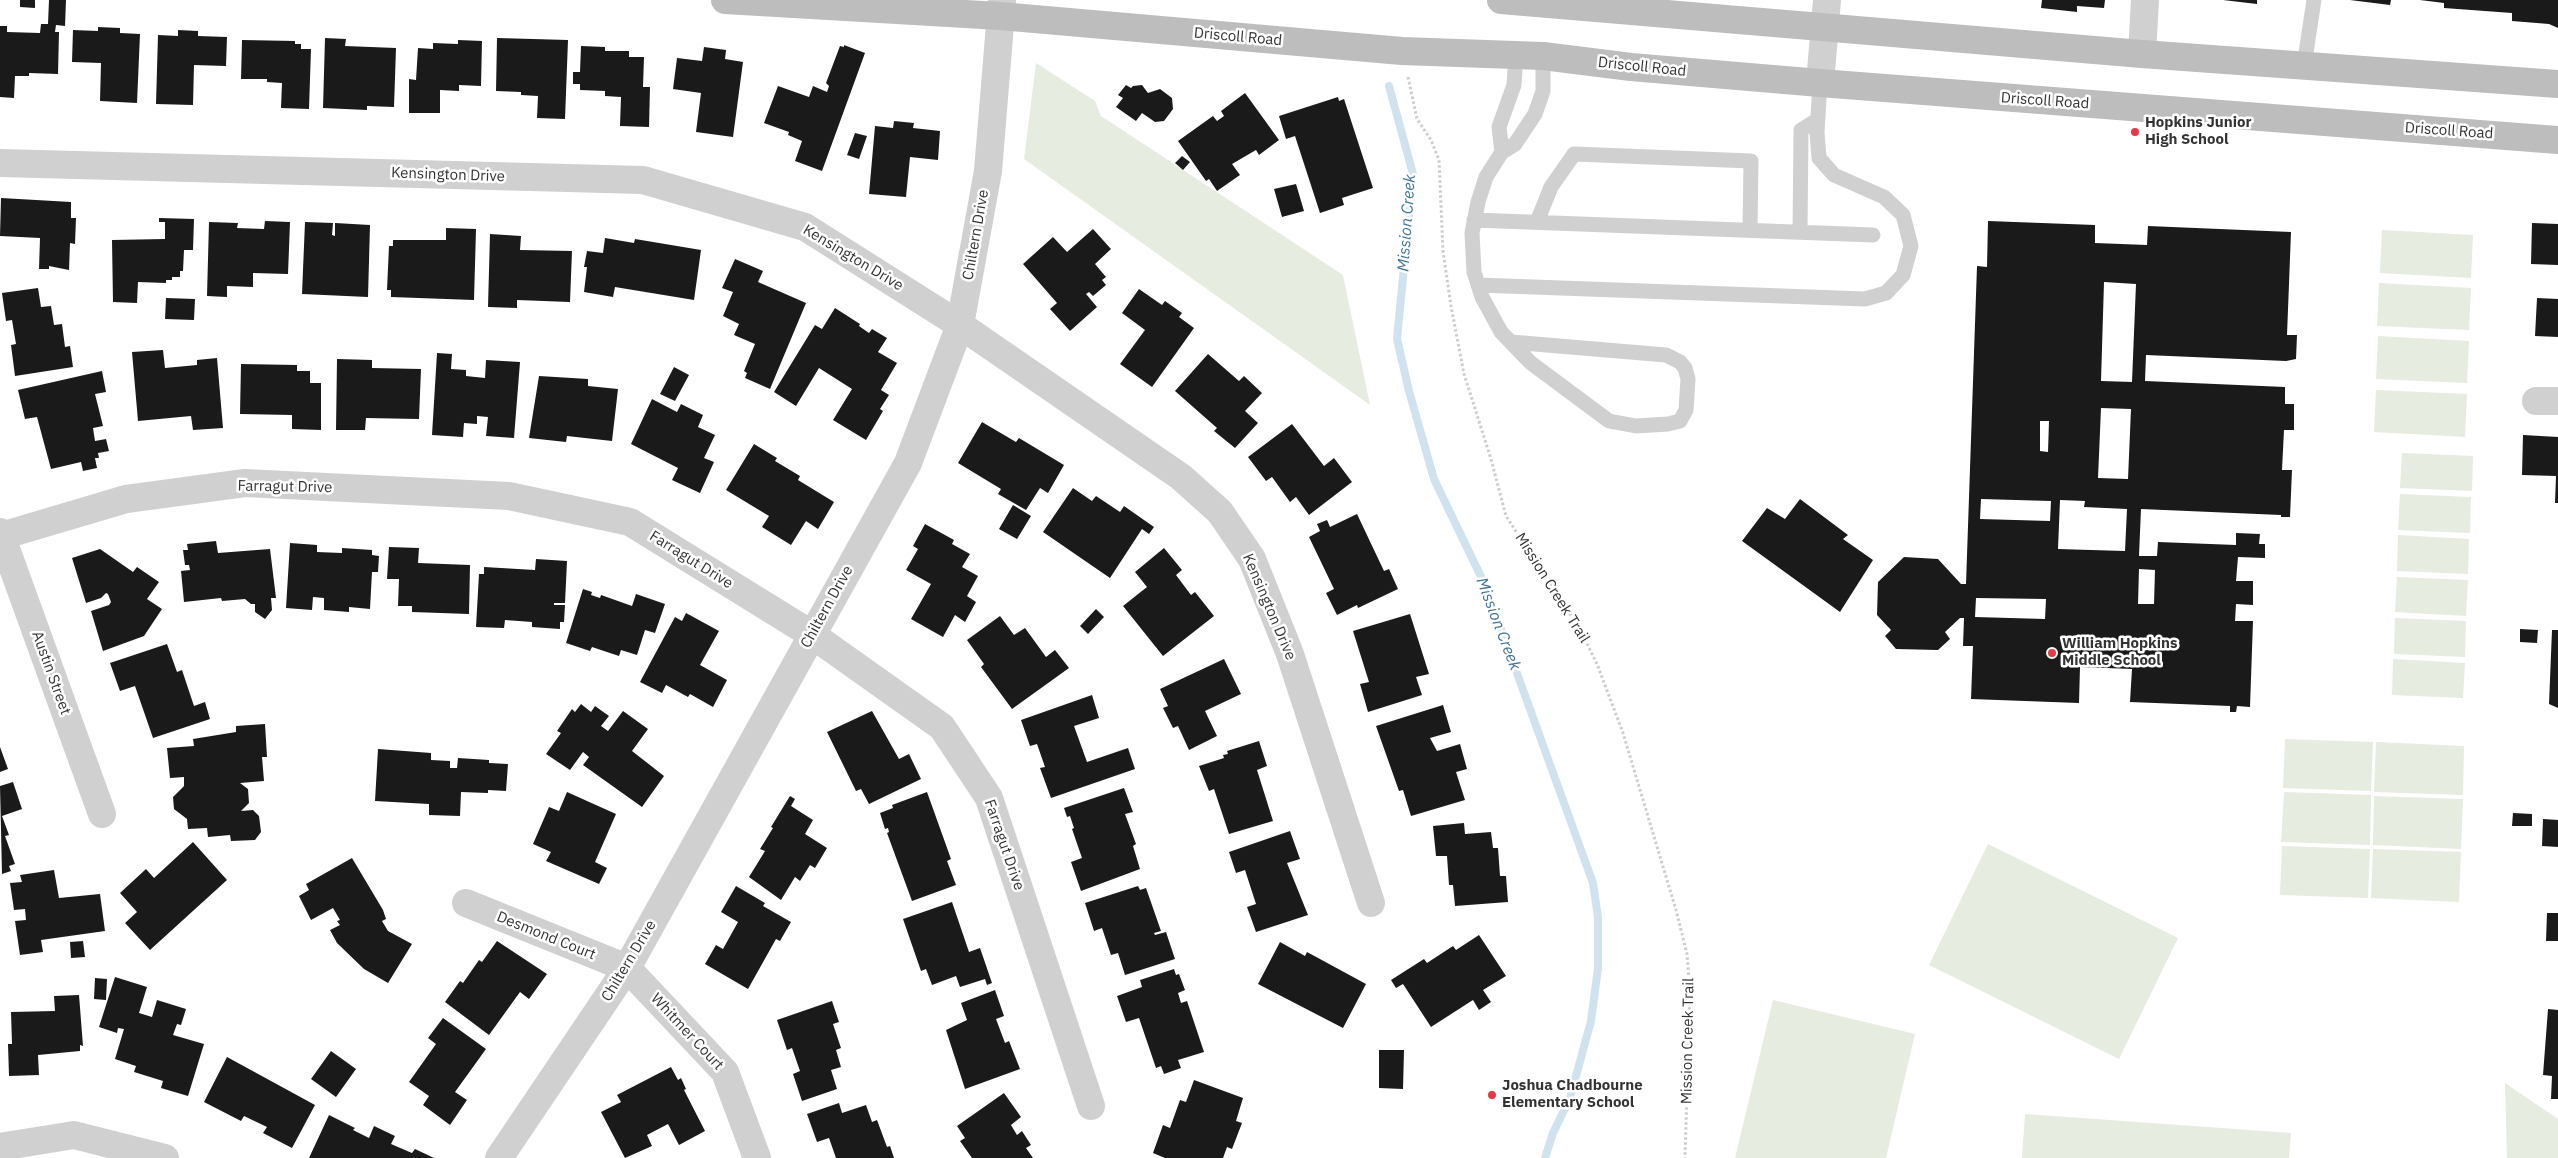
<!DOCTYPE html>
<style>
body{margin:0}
canvas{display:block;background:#fff}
</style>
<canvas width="2558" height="1158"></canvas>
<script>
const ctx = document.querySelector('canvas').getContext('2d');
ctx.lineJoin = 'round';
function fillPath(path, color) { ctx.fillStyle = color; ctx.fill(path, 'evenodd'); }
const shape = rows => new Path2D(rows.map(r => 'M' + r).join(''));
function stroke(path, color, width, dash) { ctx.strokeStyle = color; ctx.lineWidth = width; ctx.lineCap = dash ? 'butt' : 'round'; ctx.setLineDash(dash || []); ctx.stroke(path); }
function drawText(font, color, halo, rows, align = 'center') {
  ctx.font = font + ' "IBM Plex Sans",sans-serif'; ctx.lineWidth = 5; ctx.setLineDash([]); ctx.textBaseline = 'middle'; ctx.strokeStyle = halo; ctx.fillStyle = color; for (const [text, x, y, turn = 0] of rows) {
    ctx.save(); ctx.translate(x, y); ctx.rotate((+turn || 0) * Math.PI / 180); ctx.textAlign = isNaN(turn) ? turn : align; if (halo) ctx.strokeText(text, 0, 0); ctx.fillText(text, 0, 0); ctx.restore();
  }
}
const green = shape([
 [1036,63,1095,101,1101,116,1343,275,1370,405,1024,159],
 [2382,230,2473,235,2471,278,2380,273],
 [2379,283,2471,288,2469,330,2377,326],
 [2378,336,2469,341,2467,383,2376,379],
 [2376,390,2467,394,2465,437,2374,432],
 [2402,453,2473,456,2472,491,2400,488],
 [2400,494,2471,497,2470,533,2398,530],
 [2398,535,2469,539,2468,574,2397,571],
 [2397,577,2468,580,2466,616,2395,612],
 [2395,618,2466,621,2465,657,2394,654],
 [2393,659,2465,663,2463,698,2392,695],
 [2285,739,2373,742,2371,791,2283,788],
 [2376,742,2464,746,2463,795,2374,792],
 [2284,792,2371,795,2370,845,2281,842],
 [2374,796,2463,799,2461,849,2373,845],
 [1988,844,2178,938,2119,1059,1929,965],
 [2282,846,2370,849,2368,898,2280,895],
 [2373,849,2461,852,2459,902,2371,898],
 [1773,1000,1915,1034,1886,1158,1735,1158],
 [2505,1083,2558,1119,2558,1158,2507,1158],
 [2025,1114,2291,1133,2289,1158,2022,1158]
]);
const stream = shape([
 [1389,86,1413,174,1397,339,1409,391,1434,479,1485,585,1593,883,1598,917,1598,968,1591,1021,1570,1098,1553,1133,1545,1158]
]);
const building = shape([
 [20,0,35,0,35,8,20,7],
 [49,0,66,0,65,26,56,25,55,32,59,32,58,74,29,73,29,76,15,76,14,98,0,97,0,26,7,26,7,32,40,33,41,24,48,24],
 [2042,0,2105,0,2104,8,2077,6,2077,12,2041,8],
 [2223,0,2257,0,2257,4],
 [2350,0,2391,0,2390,5],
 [2420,0,2558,0,2558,28,2549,24,2512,21,2512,13,2444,8,2444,3],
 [98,27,120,28,120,33,140,34,137,103,100,101,101,63,72,62,73,30,98,31],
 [178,30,198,31,198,36,227,37,226,66,194,65,193,105,156,104,158,35,178,36],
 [325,38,346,39,345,46,396,48,394,107,367,106,367,110,323,108],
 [497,38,568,40,565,119,537,118,538,96,521,95,521,92,496,91],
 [242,40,295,41,295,44,301,44,301,49,311,49,309,109,281,108,282,83,267,82,267,79,241,79],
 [458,40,482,41,481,86,459,85,459,91,440,90,440,113,409,113,409,79,416,80,418,48,433,49,433,43,458,44],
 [844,45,865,53,822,171,795,161,802,141,788,135,789,132,764,123,778,86,809,97,813,86,827,92,829,86,826,83,840,46,844,47],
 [581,46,605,47,605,51,629,51,629,57,644,57,643,87,650,87,649,127,620,126,621,97,605,96,605,91,580,90,580,84,573,84,573,72,580,72],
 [704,47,726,50,725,59,743,62,733,137,696,132,701,93,673,89,677,58,702,61],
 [1126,85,1131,88,1133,86,1142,85,1148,93,1160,89,1172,98,1173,109,1164,121,1155,122,1142,113,1136,121,1116,107,1123,98,1118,95],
 [1245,93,1279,140,1259,155,1256,150,1232,164,1240,175,1217,191,1209,179,1206,181,1178,141,1213,116,1217,121,1224,116,1221,111],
 [1338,97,1339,101,1344,99,1373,188,1342,198,1344,205,1320,213,1295,136,1286,139,1279,116],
 [894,121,914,123,913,128,940,131,938,160,910,157,906,197,869,194,875,126,893,128],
 [855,133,867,136,859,159,847,155],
 [1182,156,1190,162,1183,170,1175,163],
 [1296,184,1304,211,1282,217,1274,189],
 [1,198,71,202,71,218,76,218,75,244,70,243,69,270,49,266,49,269,39,269,40,238,0,236],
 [159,218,194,219,193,250,184,250,183,271,180,271,180,277,172,277,172,280,166,280,166,283,138,282,137,303,113,302,112,240,165,239,165,222,159,222],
 [265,221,290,222,288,274,253,273,253,287,227,286,227,297,207,296,209,222,238,223,237,228,264,229],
 [1988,221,2095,225,2095,243,2147,245,2148,226,2291,232,2287,335,2297,335,2296,359,2286,361,2146,355,2145,381,2285,387,2285,404,2294,404,2294,430,2284,430,2282,470,2292,470,2290,517,2281,517,2281,515,2141,509,2139,556,2157,556,2158,542,2236,545,2236,533,2260,534,2259,544,2265,544,2265,558,2238,557,2236,581,2253,581,2253,605,2236,604,2235,621,2253,621,2250,707,2237,706,2236,712,2230,712,2230,706,2130,702,2132,669,2080,667,2079,703,1971,699,1973,646,1963,646,1964,618,1960,618,1945,632,1950,639,1938,650,1896,649,1885,636,1891,630,1877,615,1878,582,1904,557,1938,559,1961,584,1966,584,1977,266,1987,267],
 [2104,282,2136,284,2132,382,2101,381],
 [2101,408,2131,409,2128,479,2098,478],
 [2040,421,2049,421,2048,452,2040,451],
 [1981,499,2051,501,2050,521,1980,519],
 [2060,500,2085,501,2084,507,2127,509,2125,551,2058,549],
 [2139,569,2155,570,2154,604,2138,604],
 [1976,598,2046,599,2045,619,1975,617],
 [305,222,333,223,332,235,335,236,335,223,370,225,368,297,302,294],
 [2532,223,2558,224,2558,265,2531,264],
 [446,228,476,229,474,300,391,297,391,290,387,290,389,246,393,246,393,240,446,240],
 [1093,229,1111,249,1095,264,1106,277,1102,280,1106,285,1093,296,1089,292,1086,294,1097,307,1070,331,1050,309,1057,303,1023,264,1053,237,1067,252],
 [490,234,521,236,520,250,572,251,570,302,517,300,517,308,488,307],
 [605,238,634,243,635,239,701,250,694,300,615,287,613,297,584,292,587,267,584,267,587,251,603,253],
 [735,259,763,271,758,282,806,303,770,389,745,378,747,373,744,371,755,344,734,335,739,324,723,316,733,292,722,288],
 [38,288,41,307,51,306,54,325,62,324,65,347,70,346,73,367,15,376,11,345,16,344,12,320,6,321,2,293],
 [1139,289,1162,305,1165,301,1182,313,1179,317,1194,328,1152,387,1120,364,1145,330,1122,313],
 [166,298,195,299,194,320,165,319],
 [2537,298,2558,299,2558,337,2535,336],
 [835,308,860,324,859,326,869,333,872,329,887,338,878,352,897,363,881,390,889,395,880,409,883,411,866,440,833,420,852,389,819,368,796,406,774,392,815,325,822,329],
 [163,350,165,368,197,365,197,360,217,358,223,428,193,430,191,416,138,421,132,352],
 [437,353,452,354,451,369,466,370,466,376,485,378,486,360,520,362,514,438,486,436,488,417,477,416,477,424,464,423,463,437,432,435],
 [1208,354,1239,381,1244,376,1262,393,1245,411,1258,423,1235,448,1214,431,1217,428,1175,391],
 [337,359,372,360,372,368,421,369,419,419,366,418,365,430,336,430],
 [241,364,297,365,297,371,310,371,310,383,321,383,321,430,292,429,292,415,240,414],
 [674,367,689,375,675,401,660,394],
 [102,371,106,392,95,394,103,426,93,428,95,441,106,439,109,451,98,453,99,458,95,458,97,468,83,471,81,462,51,469,37,417,25,419,18,390],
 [539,376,588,379,588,386,618,389,612,441,567,436,566,442,529,438],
 [652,399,677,412,681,404,703,415,698,427,715,435,704,458,714,462,700,493,672,480,678,468,631,444],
 [982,422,1016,442,1019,438,1064,465,1048,493,1040,488,1026,510,998,494,1001,489,958,463],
 [1292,424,1324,466,1334,458,1352,482,1309,515,1296,497,1290,502,1272,477,1266,481,1248,457],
 [2523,435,2558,437,2558,503,2555,503,2556,476,2522,475],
 [754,444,777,458,775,461,800,476,798,480,834,502,818,529,806,521,791,545,762,527,769,516,726,490],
 [1073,488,1092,501,1096,496,1120,512,1124,506,1154,527,1149,534,1142,529,1110,578,1043,532],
 [1800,499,1848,535,1843,539,1873,560,1840,612,1742,541,1767,508,1785,519],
 [1013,505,1031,516,1017,539,999,529],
 [1357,514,1384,571,1389,569,1398,589,1358,608,1357,605,1337,615,1326,593,1334,589,1309,537,1320,531,1317,524,1327,520,1330,527],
 [925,524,954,540,952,544,970,554,962,567,978,576,967,596,976,602,965,622,955,615,943,637,911,619,931,584,906,570,918,549,913,546],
 [216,541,218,553,270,549,276,598,271,598,272,610,265,619,255,612,255,604,251,604,245,599,222,601,221,598,184,602,181,571,190,570,189,565,185,565,183,550,188,550,187,544],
 [290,543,317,545,317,552,342,553,342,548,372,550,372,555,379,556,378,572,372,572,370,609,349,607,349,612,324,610,324,598,313,597,312,610,286,608],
 [389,547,419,548,418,563,470,565,469,614,412,612,412,606,398,606,399,579,387,579],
 [1164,548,1182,570,1176,575,1191,595,1195,592,1214,616,1163,656,1123,606,1147,587,1135,572],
 [100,549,133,572,137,567,159,582,147,599,162,609,144,636,103,651,91,611,109,605,111,602,108,594,106,593,101,598,86,603,72,558],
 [536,559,567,561,565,603,554,603,554,605,565,605,564,622,560,622,560,629,532,627,532,622,505,620,504,628,476,627,479,574,484,574,484,567,535,570],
 [583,589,592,592,591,595,600,598,601,595,632,606,636,594,665,604,655,633,645,630,637,655,621,650,619,656,592,647,590,651,566,643],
 [1096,609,1104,617,1088,634,1080,626],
 [686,613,719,631,700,665,727,680,713,707,690,694,688,697,666,685,662,693,640,682,675,617,682,621],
 [1410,614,1429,674,1416,677,1422,695,1368,712,1360,684,1369,682,1353,631],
 [1000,616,1014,635,1025,628,1046,657,1055,650,1069,668,1012,709,981,667,984,664,967,640],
 [2520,629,2538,630,2537,643,2520,642],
 [2552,630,2558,630,2558,708,2549,704],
 [167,644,177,672,182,670,194,706,205,702,210,719,153,738,135,686,120,691,110,663],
 [1224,659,1241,694,1205,711,1217,736,1189,750,1178,726,1173,728,1163,708,1168,706,1160,689],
 [1092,695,1099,718,1074,726,1087,762,1128,748,1135,769,1051,798,1040,768,1045,767,1037,744,1030,746,1021,720],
 [581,704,591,712,595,706,609,716,601,726,608,731,623,711,648,729,632,751,664,776,642,807,583,765,589,757,583,752,570,770,546,754,561,733,557,731,572,709,575,712],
 [1443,705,1451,732,1430,738,1437,751,1460,744,1467,769,1456,772,1465,800,1411,816,1403,790,1399,791,1376,726],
 [872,711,899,759,909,754,921,779,869,804,861,789,856,791,827,732],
 [265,724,267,757,262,757,264,781,240,783,248,789,249,803,241,811,253,810,259,816,261,832,255,840,231,841,230,835,208,837,207,828,188,829,187,819,174,809,173,797,184,786,184,777,170,778,167,748,194,746,193,739,236,732,236,726],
 [1259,741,1267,766,1257,770,1273,821,1229,834,1214,789,1209,791,1199,766,1224,758,1223,755,1228,754,1227,751],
 [0,747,8,769,0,772],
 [378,749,431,753,431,760,450,761,450,768,457,768,458,758,489,760,489,763,508,764,506,791,488,790,488,793,461,792,460,816,429,815,429,804,375,801],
 [13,782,22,809,2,816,9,835,5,836,15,864,9,866,11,871,2,874,0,786],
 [1124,788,1133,812,1125,814,1136,844,1133,846,1140,869,1081,891,1071,862,1082,858,1072,829,1074,828,1070,816,1067,817,1064,808],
 [567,792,616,814,595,862,607,868,599,884,546,861,551,852,533,844,549,807,559,811],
 [927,792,951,859,947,861,956,885,912,901,887,833,889,832,888,828,885,829,880,813,893,808,892,805],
 [790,796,795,799,791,806,813,820,805,834,827,848,815,868,810,865,800,881,795,877,781,900,749,877,765,851,760,849,773,828,771,827],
 [2513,813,2532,814,2532,826,2512,826],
 [2543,819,2558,820,2558,847,2542,846],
 [1464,823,1465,834,1491,832,1493,848,1498,848,1500,876,1506,876,1508,902,1455,906,1453,885,1449,885,1447,856,1436,856,1433,826],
 [1290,831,1300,859,1287,863,1308,915,1256,932,1247,907,1256,904,1245,870,1236,873,1229,852],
 [193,842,227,880,150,950,125,923,137,912,120,893,146,869,154,878],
 [352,858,383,910,386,919,382,921,388,931,412,944,388,983,364,969,337,943,330,930,340,925,337,921,340,920,333,908,311,920,299,896,309,890,306,884],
 [54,870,59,898,100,894,105,931,41,940,43,952,20,955,15,921,26,920,25,909,14,910,10,883,22,882,20,875],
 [736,886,765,903,763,906,791,922,780,941,776,939,748,989,705,964,716,945,723,949,738,922,721,912],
 [1138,886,1140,890,1146,888,1161,931,1154,933,1155,935,1166,932,1175,959,1125,975,1118,953,1111,955,1102,928,1094,931,1085,903],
 [952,902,969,952,980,948,992,983,987,985,985,979,960,987,956,976,932,985,926,969,921,971,903,919],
 [2547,913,2558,913,2558,941,2546,941],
 [1479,935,1506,976,1483,990,1491,1002,1479,1010,1473,1000,1431,1027,1403,984,1396,988,1391,980,1424,959,1427,963,1453,946,1456,950],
 [83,941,85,957,71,958,70,942],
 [497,941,547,974,529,999,520,992,489,1035,445,1002,460,981,463,983,479,960,482,962],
 [1280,942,1305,956,1307,952,1366,984,1343,1028,1258,984],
 [1174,969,1176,975,1179,974,1185,990,1178,993,1181,1003,1187,1001,1204,1052,1178,1060,1181,1068,1164,1074,1161,1066,1156,1068,1139,1018,1126,1022,1117,996,1142,987,1140,980],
 [115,977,147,987,139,1013,152,1017,157,1000,186,1009,181,1025,177,1024,173,1035,204,1044,188,1096,161,1088,163,1081,134,1072,136,1066,115,1059,124,1029,118,1028,117,1033,99,1027],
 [95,978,107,979,106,1000,94,999],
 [995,990,1004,1016,996,1019,1005,1043,1009,1041,1020,1069,965,1089,946,1030,967,1020,961,1003],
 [79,995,83,1046,80,1045,80,1051,38,1055,39,1075,9,1076,8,1044,12,1044,11,1012,55,1011,54,996],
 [832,1001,839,1022,833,1024,841,1048,836,1050,841,1067,831,1070,837,1089,802,1101,793,1074,800,1071,792,1048,787,1050,777,1020],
 [2548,1009,2558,1010,2558,1099,2551,1099,2552,1076,2543,1075],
 [443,1018,486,1049,455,1092,467,1100,450,1125,423,1105,429,1096,409,1082,436,1044,428,1038],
 [1379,1050,1404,1050,1403,1089,1379,1088],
 [331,1051,356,1069,336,1097,311,1079],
 [227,1057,315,1105,292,1148,263,1133,267,1127,244,1116,241,1121,204,1102],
 [671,1067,678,1080,681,1078,686,1089,684,1090,705,1131,679,1145,668,1124,647,1135,652,1146,625,1158,601,1112,621,1102,617,1095],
 [1194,1080,1243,1098,1236,1121,1242,1123,1232,1149,1227,1147,1223,1158,1165,1158,1153,1153,1163,1125,1170,1128,1180,1100,1186,1102],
 [1004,1093,1021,1117,1011,1125,1017,1135,1022,1131,1031,1145,1026,1148,1033,1158,972,1158,960,1141,965,1138,957,1126],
 [839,1103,842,1113,866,1105,872,1122,877,1120,887,1147,890,1146,894,1158,836,1158,829,1138,817,1142,807,1114],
 [329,1115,355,1128,353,1130,369,1138,374,1126,395,1136,391,1144,412,1153,415,1149,434,1158,309,1158]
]);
const path = shape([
 [1408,77,1417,119,1431,140,1439,160,1443,251,1451,306,1464,374,1491,459,1506,516,1581,631,1597,664,1623,733,1676,910,1687,954,1690,992,1685,1158]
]);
const lane = shape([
 [1516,55,1514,85,1499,127,1502,152,1515,144,1535,114,1543,91,1543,56],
 [2304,66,2314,0],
 [1502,152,1486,177,1478,202,1472,233,1474,272,1482,297,1501,332,1531,363,1609,421,1636,426,1668,424,1680,421,1686,410,1688,379,1685,368,1680,362,1666,355,1511,342],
 [1474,220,1873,235],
 [1537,222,1551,187,1574,154,1751,161,1750,230],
 [1800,232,1801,130,1817,120],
 [1478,285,1865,299,1886,293,1903,275,1911,246,1903,215,1884,197,1834,175,1819,158,1817,132,1820,83]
]);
const street = shape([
 [2142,54,2145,0],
 [1820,83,1827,0],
 [0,163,643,180,805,227,960,325,1181,477,1220,512,1252,559,1290,654,1371,903],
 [2536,401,2558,401],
 [0,532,102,814],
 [1,536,126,499,245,483,509,496,630,522,811,634,942,727,989,798,1091,1106],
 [466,903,627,968,725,1072,757,1158],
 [0,1147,74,1135,165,1158],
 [499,1158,627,968,908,463,960,325,988,171,1002,0]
]);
const secondary = shape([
 [725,0,1000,16,1402,51,1543,56,1631,67,1820,83,2558,140],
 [1501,0,2142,54,2558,84]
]);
const markers = [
 [2135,132,5,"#e63946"],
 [2052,653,5,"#e63946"],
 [1492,1095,5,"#e63946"]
];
const streetNames = [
 ["Driscoll Road",1238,37,5],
 ["Driscoll Road",1642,67,6],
 ["Driscoll Road",2045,101,4],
 ["Driscoll Road",2449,131,4],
 ["Kensington Drive",448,175,2],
 ["Chiltern Drive",976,235,-80],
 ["Kensington Drive",853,258,31],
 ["Farragut Drive",285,487,1],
 ["Farragut Drive",691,560,32],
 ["Mission Creek Trail",1552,588,58],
 ["Chiltern Drive",827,607,-61],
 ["Kensington Drive",1269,607,67],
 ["Austin Street",51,673,70],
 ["Farragut Drive",1004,845,71],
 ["Desmond Court",546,936,22],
 ["Chiltern Drive",629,961,-59],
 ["Whitmer Court",687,1032,47],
 ["Mission Creek Trail",1688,1041,-89]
];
const poiNames = [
 ["Hopkins Junior",2145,123],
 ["High School",2145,140],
 ["William Hopkins",2062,644],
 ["Middle School",2062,661],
 ["Joshua Chadbourne",1502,1086],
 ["Elementary School",1502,1103]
];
const waterNames = [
 ["Mission Creek",1407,223,-86],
 ["Mission Creek",1498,624,69]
];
fillPath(green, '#e6ecdf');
stroke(stream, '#cfe2ee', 8);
fillPath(building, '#1a1a1a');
stroke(path, '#cdcdcd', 3, [2.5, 2.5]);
stroke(lane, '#d0d0d0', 15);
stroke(street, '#d0d0d0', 28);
stroke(secondary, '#bdbdbd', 28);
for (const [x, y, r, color] of markers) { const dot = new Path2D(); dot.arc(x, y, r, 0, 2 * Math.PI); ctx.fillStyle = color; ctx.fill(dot); stroke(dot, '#fff', 2); }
drawText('15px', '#333', '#fff', streetNames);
drawText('bold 15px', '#333', '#fff', poiNames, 'left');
drawText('italic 16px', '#3f7597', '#fff', waterNames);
</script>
